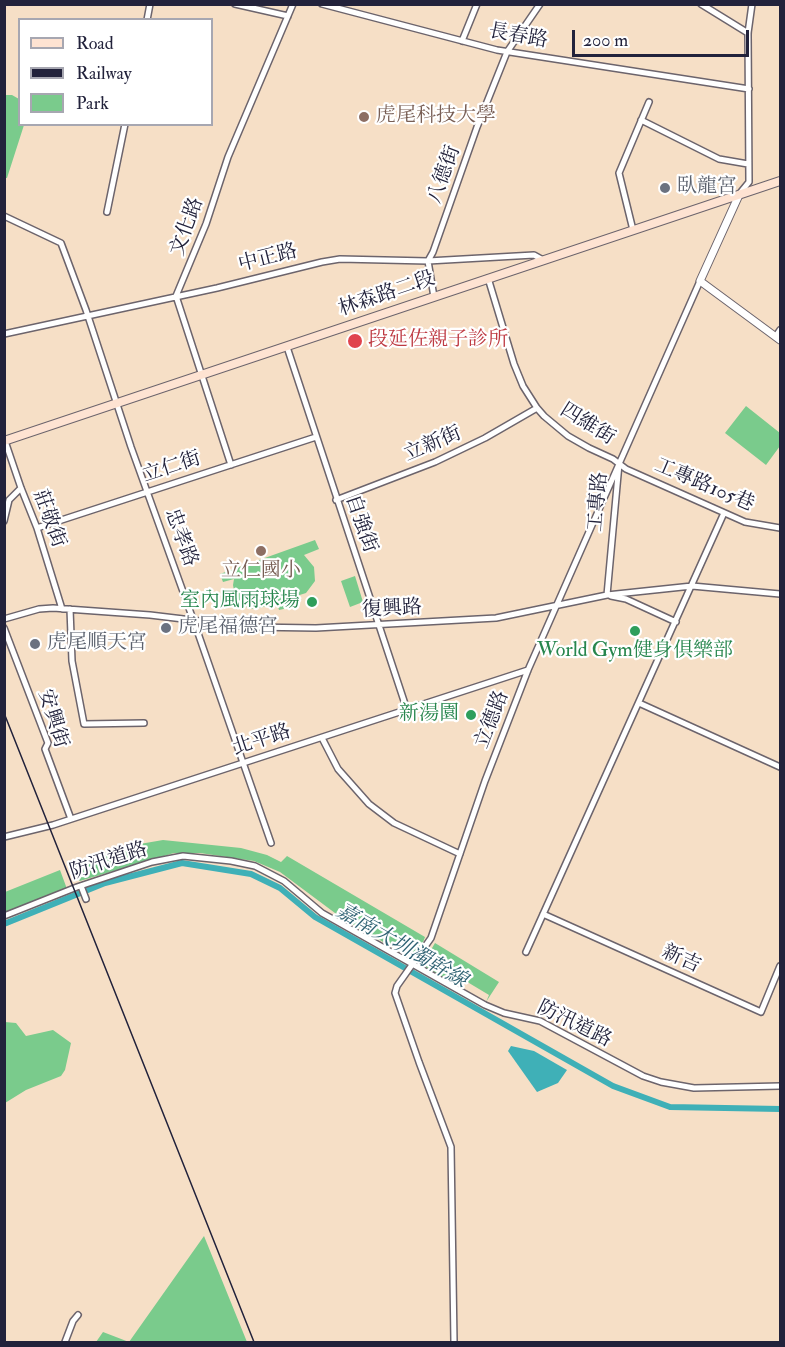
<!DOCTYPE html>
<meta charset="utf-8">
<style>
body{margin:0}
#map{position:relative;width:785px;height:1347px;overflow:hidden;background:#f6dfc6;font-family:"IM FELL Double Pica",serif}
canvas{display:block}
.frame{position:absolute;inset:0;border:6px solid #22223b;pointer-events:none}
.legend{position:absolute;left:18px;top:18px;width:195px;height:108px;box-sizing:border-box;background:#fff;border:2px solid #a7a7b1;margin:0;padding:8px 10px;list-style:none;font-size:18px;color:#22223b}
.legend li{display:flex;align-items:center;gap:12px;height:30px}
.legend b{width:30px;border:2px solid #a7a7b1}
.scale{position:absolute;left:572px;top:30px;width:177px;height:27px;box-sizing:border-box;border:3px solid #22223b;border-top:0;padding-left:8px;font-size:18px;line-height:21px;white-space:nowrap;color:#22223b;-webkit-text-stroke:4px #fff;paint-order:stroke}
</style>
<div id="map">
<canvas width="785" height="1347"></canvas>
<div class="frame"></div>
<ul class="legend">
<li><b style="height:8px;background:#fee3d2"></b>Road</li>
<li><b style="height:8px;background:#22223b"></b>Railway</li>
<li><b style="height:16px;background:#7acb8c"></b>Park</li>
</ul>
<div class="scale">200 m</div>
</div>
<script>
const ctx = document.querySelector('canvas').getContext('2d');
ctx.lineJoin = 'round';
function fillPath(path, color) { ctx.fillStyle = color; ctx.fill(path, 'evenodd'); }
const shape = rows => new Path2D(rows.map(r => 'M' + r).join(''));
function stroke(path, color, width, dash) { ctx.strokeStyle = color; ctx.lineWidth = width; ctx.lineCap = dash ? 'butt' : 'round'; ctx.setLineDash(dash || []); ctx.stroke(path); }
function drawText(font, color, halo, rows, align = 'center') {
  ctx.font = font + ' "IM FELL Double Pica","Noto Serif TC",serif'; ctx.lineWidth = 4.5; ctx.setLineDash([]); ctx.textBaseline = 'middle'; ctx.strokeStyle = halo; ctx.fillStyle = color; for (const [text, x, y, turn = 0] of rows) {
    ctx.save(); ctx.translate(x, y); ctx.rotate((+turn || 0) * Math.PI / 180); ctx.textAlign = isNaN(turn) ? turn : align; if (halo) ctx.strokeText(text, 0, 0); ctx.fillText(text, 0, 0); ctx.restore();
  }
}
const green = shape([
 [5,95,12,95,19,99,20,124,24,125,7,178,4,178],
 [746,406,780,433,780,446,766,465,725,433],
 [315,540,319,549,304,555,314,567,315,581,306,593,287,599,288,608,279,610,277,603,256,609,248,608,241,604,235,596,233,585,234,579,223,582,220,574],
 [355,576,363,602,350,607,341,581],
 [163,840,241,848,267,855,281,862,287,856,425,937,421,948,412,959,339,916,280,872,254,861,200,853,174,853,80,881,77,879,70,864,110,851,114,852,128,849,134,845],
 [60,870,67,889,5,912,5,892],
 [435,943,499,982,486,1002,489,995,464,980,458,986,422,965],
 [5,1022,16,1023,26,1036,53,1030,71,1043,65,1070,61,1076,26,1090,5,1103],
 [204,1236,247,1342,96,1342,103,1332,129,1342]
]);
const water = shape([
 [511,1046,534,1051,567,1070,558,1083,537,1092,508,1051]
]);
const canal = shape([
 [4,924,105,883,182,863,251,874,280,888,315,917,613,1086,670,1107,780,1109]
]);
const minor = shape([
 [235,4,288,16],
 [322,4,497,50,749,89],
 [701,4,748,33],
 [147,20,150,4],
 [462,41,477,4],
 [641,120,719,159,748,164],
 [740,193,749,182,748,33,752,4],
 [107,212,125,124],
 [4,216,61,243,86,310,131,447,199,636,271,843],
 [633,230,619,173,649,102],
 [488,278,514,364,523,386,537,408,544,416,568,436,589,448,613,459,626,469,745,522,780,528],
 [434,297,428,261,433,252,477,127,507,52,540,4],
 [4,334,217,288,322,262,340,259,428,261,534,255,543,260],
 [776,336,780,330],
 [287,347,407,710],
 [5,441,21,488,37,528,62,609],
 [231,465,176,296,206,224,228,157,293,4],
 [336,500,435,462,485,438,537,408],
 [4,521,9,500,21,488],
 [37,528,316,437],
 [607,595,619,464,700,281],
 [611,596,626,599,676,622],
 [70,609,72,661,84,724,144,723],
 [4,619,39,609,53,608,150,615,250,627,316,628,496,618,607,595,692,586,780,594],
 [4,628,48,743,45,749,71,819],
 [639,703,780,767],
 [322,738,338,769,369,804,394,823,460,854],
 [4,837,53,825,528,670],
 [81,886,86,899],
 [543,914,761,1012,780,966],
 [4,916,77,887,152,862,183,856,231,861,255,866,284,881,322,913,485,1005,504,1013,540,1021,643,1076,661,1082,694,1088,780,1086],
 [526,952,724,513],
 [65,1342,73,1321,78,1315],
 [454,1342,451,1147,419,1062,395,993,397,986,431,938,485,781,528,670,619,464]
]);
const tertiary = shape([
 [739,195,700,281,780,340]
]);
const secondary = shape([
 [4,441,780,181]
]);
const rail = shape([
 [4,713,254,1342]
]);
const markers = [
 [364,117,6,"#8d6e63"],
 [665,188,6,"#6b7280"],
 [355,341,8,"#e0444e"],
 [261,551,6,"#8d6e63"],
 [312,602,6,"#2e9e5b"],
 [166,628,6,"#6b7280"],
 [635,631,6,"#2e9e5b"],
 [35,644,6,"#6b7280"],
 [471,715,6,"#2e9e5b"]
];
const streetNames = [
 ["長春路",518,37,10],
 ["八德街",445,175,-70],
 ["文化路",188,227,-70],
 ["中正路",268,259,-14],
 ["林森路二段",387,295,-19],
 ["四維街",587,425,32],
 ["立新街",433,445,-23],
 ["立仁街",172,468,-18],
 ["工專路105巷",704,486,23],
 ["工專路",599,502,-85],
 ["莊敬街",48,519,70],
 ["自強街",360,524,71],
 ["忠孝路",180,538,70],
 ["復興路",392,610,-3],
 ["安興街",52,719,73],
 ["立德路",493,720,-69],
 ["北平路",262,741,-18],
 ["防汛道路",109,862,-18],
 ["新吉",681,960,24],
 ["防汛道路",574,1025,26]
];
const educationNames = [
 ["虎尾科技大學",376,117],
 ["立仁國小",261,572,"center"]
];
const worshipNames = [
 ["臥龍宮",677,188],
 ["虎尾福德宮",178,628],
 ["虎尾順天宮",47,644]
];
const healthNames = [
 ["段延佐親子診所",368,341]
];
const leisureNames = [
 ["室內風雨球場",300,602],
 ["World Gym健身俱樂部",635,652,"center"],
 ["新湯園",459,715]
];
const waterNames = [
 ["嘉南大圳濁幹線",401,947,30]
];
fillPath(green, '#7acb8c');
fillPath(water, '#3fb0b7');
stroke(canal, '#3fb0b7', 6);
stroke(minor, '#6c646c', 8);
stroke(tertiary, '#6c646c', 9);
stroke(secondary, '#6c646c', 10);
stroke(minor, '#fff', 5);
stroke(tertiary, '#fff', 7);
stroke(secondary, '#fee3d2', 8);
stroke(rail, '#22223b', 1.5);
for (const [x, y, r, color] of markers) { const dot = new Path2D(); dot.arc(x, y, r, 0, 2 * Math.PI); ctx.fillStyle = color; ctx.fill(dot); stroke(dot, '#fff', 2); }
drawText('20px', '#22223b', '#fff', streetNames);
drawText('20px', '#785e54', '#fff', educationNames, 'left');
drawText('20px', '#5b616d', '#fff', worshipNames, 'left');
drawText('20px', '#be3a42', '#fff', healthNames, 'left');
drawText('20px', '#27864d', '#fff', leisureNames, 'right');
drawText('italic 21px', '#2f6273', '#fff', waterNames);
</script>
